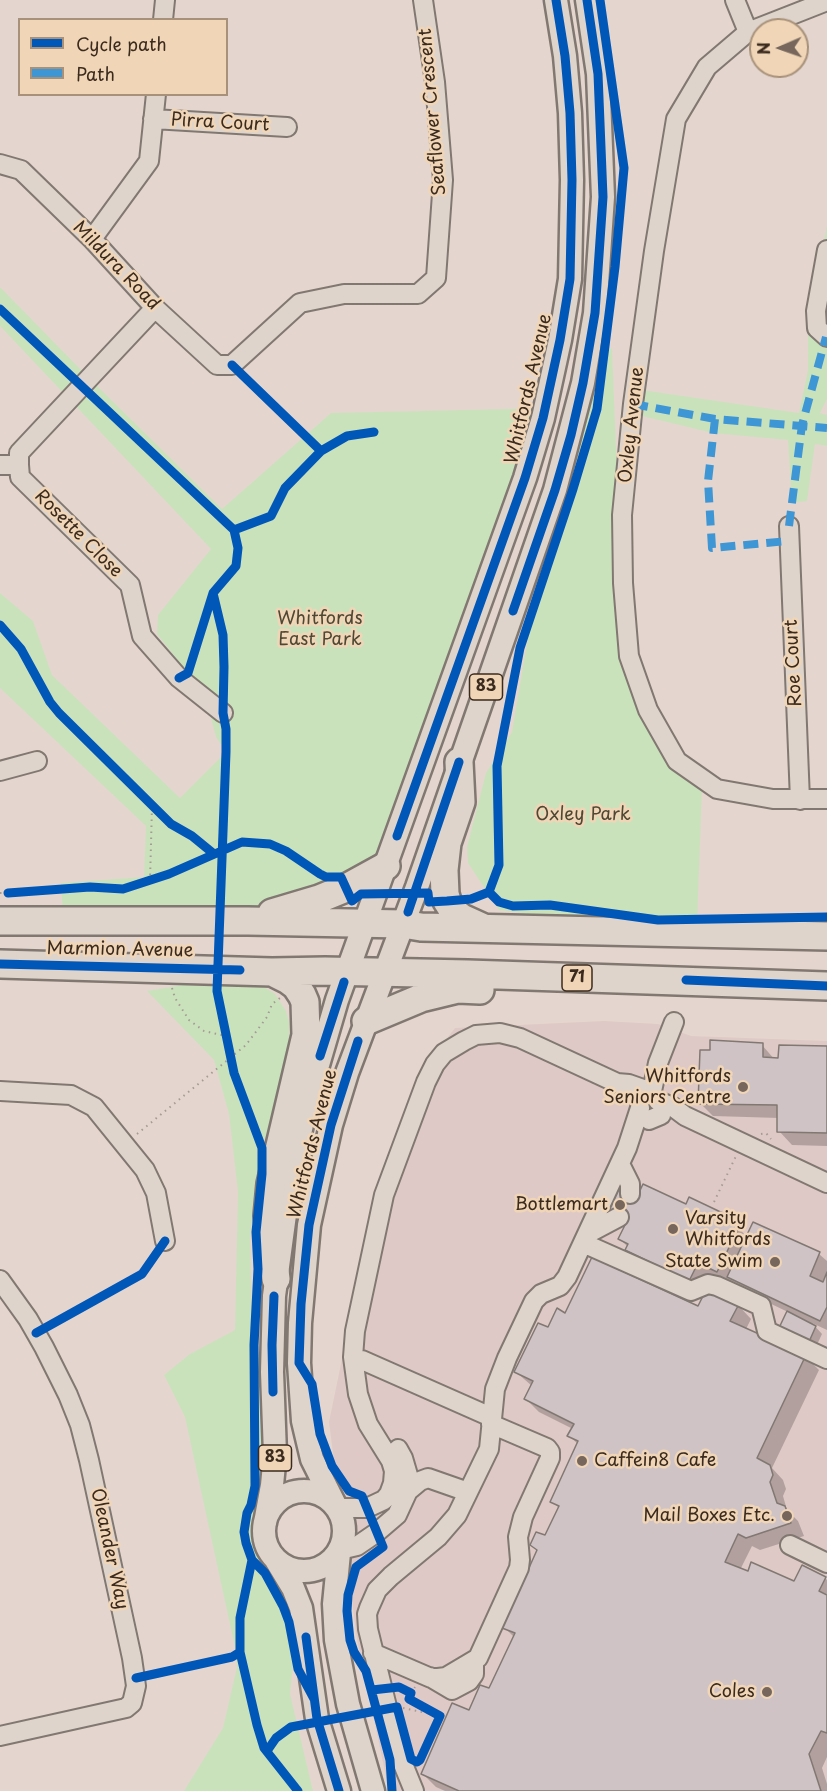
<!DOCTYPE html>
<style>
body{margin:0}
#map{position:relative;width:827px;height:1791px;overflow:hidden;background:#e4d6ce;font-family:"Playpen Sans",sans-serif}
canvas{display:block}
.legend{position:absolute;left:18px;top:18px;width:210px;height:78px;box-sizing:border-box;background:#f0d6b7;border:2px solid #a8917a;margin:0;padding:8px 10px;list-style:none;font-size:18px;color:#3b2a1e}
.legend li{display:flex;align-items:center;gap:12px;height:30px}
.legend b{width:30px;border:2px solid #a8917a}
.north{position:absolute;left:749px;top:18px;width:60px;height:60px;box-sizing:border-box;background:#f0d6b7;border:2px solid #a8917a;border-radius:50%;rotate:268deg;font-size:16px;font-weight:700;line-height:24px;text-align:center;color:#3b2a1e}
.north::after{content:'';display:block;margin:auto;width:21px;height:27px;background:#76665c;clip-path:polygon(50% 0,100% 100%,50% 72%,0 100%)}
</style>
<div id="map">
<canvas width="827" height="1791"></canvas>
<ul class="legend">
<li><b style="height:8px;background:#0057b8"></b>Cycle path</li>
<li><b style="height:8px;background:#3e96d5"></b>Path</li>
</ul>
<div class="north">N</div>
</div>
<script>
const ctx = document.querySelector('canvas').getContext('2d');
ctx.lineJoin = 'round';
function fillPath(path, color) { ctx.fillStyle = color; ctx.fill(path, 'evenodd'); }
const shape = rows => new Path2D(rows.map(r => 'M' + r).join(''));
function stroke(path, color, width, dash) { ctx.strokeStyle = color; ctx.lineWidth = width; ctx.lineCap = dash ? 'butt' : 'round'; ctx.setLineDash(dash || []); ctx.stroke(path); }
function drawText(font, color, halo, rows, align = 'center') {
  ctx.font = font + ' "Playpen Sans",sans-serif'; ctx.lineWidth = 5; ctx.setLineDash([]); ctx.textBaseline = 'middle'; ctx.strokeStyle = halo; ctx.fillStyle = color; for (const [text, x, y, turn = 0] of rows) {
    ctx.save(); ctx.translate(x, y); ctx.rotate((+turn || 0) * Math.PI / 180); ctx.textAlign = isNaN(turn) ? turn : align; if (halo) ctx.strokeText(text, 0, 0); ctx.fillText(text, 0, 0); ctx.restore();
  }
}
const built = shape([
 [604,1021,658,1024,691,1036,827,1041,827,1791,389,1791,357,1639,329,1422,380,1175,417,1076,455,1028]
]);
const green = shape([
 [827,225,827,399,820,413,827,415,827,446,815,444,807,501,792,503,788,440,713,433,638,415,635,389,799,413,808,370,808,331],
 [0,287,90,379,222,509,331,413,554,408,387,847,362,870,277,905,230,914,63,915,61,883,144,877,146,826,0,688,0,593,33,621,52,675,180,798,226,752,216,737,209,710,188,673,157,634,158,615,211,549,0,326],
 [612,348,625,672,658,741,702,788,697,925,591,922,499,910,468,863,467,847,486,773,512,732,544,542,595,358],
 [183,985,264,987,275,994,286,1011,289,1022,289,1054,271,1128,257,1151,259,1173,254,1198,250,1239,252,1329,274,1416,270,1471,255,1532,263,1561,282,1583,297,1627,290,1694,313,1791,184,1791,223,1728,237,1667,236,1652,185,1417,164,1375,190,1354,235,1330,238,1192,229,1114,214,1060,147,991]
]);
const shadow = shape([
 [762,1045,775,1060,827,1048,827,1146,792,1145,779,1131,779,1118,713,1116,700,1103],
 [686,1206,728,1217,747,1237,819,1254,827,1261,827,1330,812,1323,822,1334,815,1349,788,1312,742,1290,732,1281,731,1284,711,1275,703,1293,640,1263,627,1250,628,1247,620,1239,626,1227,608,1212],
 [738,1305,751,1319,746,1329,805,1356,819,1370,772,1468,783,1480,786,1489,783,1496,787,1510,798,1521,804,1536,760,1550,752,1546,740,1570,795,1583,825,1578,827,1580,827,1757,822,1768,827,1784,827,1791,445,1791,436,1787,423,1774,470,1712,490,1690,514,1637,504,1627,538,1551,532,1545,546,1537,559,1508,552,1501,578,1444,569,1436,573,1429,539,1412,526,1399,532,1386,516,1372,548,1329,566,1316]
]);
const building = shape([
 [710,1040,763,1043,763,1057,778,1058,779,1045,827,1046,827,1133,777,1132,777,1105,698,1104,700,1050,710,1050,710,1040],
 [643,1184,686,1204,689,1197,729,1216,726,1221,739,1227,717,1272,698,1263,689,1281,625,1250,628,1244,618,1239,627,1221,607,1212,618,1188,637,1197,643,1184],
 [753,1222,820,1252,810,1276,823,1282,827,1272,827,1307,820,1321,727,1277,753,1222],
 [592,1257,698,1306,706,1290,739,1304,730,1321,806,1355,757,1458,770,1465,773,1475,770,1482,777,1503,785,1506,791,1523,746,1538,738,1534,725,1562,748,1571,751,1562,794,1581,802,1565,826,1577,819,1591,827,1595,827,1733,821,1731,809,1754,821,1791,459,1791,421,1774,452,1703,469,1710,480,1685,489,1688,515,1633,502,1628,537,1550,530,1545,536,1532,545,1535,559,1506,550,1502,578,1441,567,1436,574,1424,524,1399,533,1381,514,1372,538,1323,548,1327,557,1308,565,1313,592,1257],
 [787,1311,816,1326,808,1344,778,1330,787,1311]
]);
const path = shape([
 [150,881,152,806],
 [0,893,8,893],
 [172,988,175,998,189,1020,204,1031,226,1036],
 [137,1134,246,1045,267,1017,272,1004,280,998],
 [761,1134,766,1133,771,1139],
 [714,1202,736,1156],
 [411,1693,415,1687],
 [403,1708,440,1716]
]);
const minor = shape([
 [735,0,748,32],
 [827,1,748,32,707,67,676,119,654,251,633,404,622,515,623,583,629,656,648,710,677,761,717,789,773,799,827,799],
 [163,20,165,0],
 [153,119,287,127],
 [0,164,21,170,92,239,155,308,217,365,232,365,300,303,344,294,418,294,436,278,443,180,435,82,423,0],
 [92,239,149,161,156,94],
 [827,250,816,311,817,328,827,337],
 [0,465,19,465,20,477,130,585,142,636,179,678,223,713],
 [19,465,19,453,155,308],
 [789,526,800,800],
 [0,771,37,761],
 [0,1091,71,1095,94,1107,145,1170,156,1193,165,1241],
 [652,1091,658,1063,674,1022],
 [658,1101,673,1107,685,1116,827,1183],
 [649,1120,661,1115],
 [620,1164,630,1184,630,1194],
 [587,1234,619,1217],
 [583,1243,691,1291,708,1284,717,1286,761,1306,767,1331,827,1359],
 [0,1280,28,1319,44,1347,68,1395,80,1425,89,1460,132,1658,136,1686,132,1703,126,1708,0,1736],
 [362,1360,491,1417],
 [408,1491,420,1481,428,1478,468,1492],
 [337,1508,367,1508,384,1500,389,1494,393,1483,394,1471,391,1461,368,1424,358,1394,353,1357,355,1331,384,1195,426,1082,435,1064,444,1053,464,1041,476,1035,500,1033,520,1038,617,1083,629,1084,646,1090],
 [790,1545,827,1563],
 [340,1550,357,1546,376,1533,397,1515,408,1491,408,1475,403,1458,398,1449],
 [373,1653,431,1678,438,1678,446,1677,478,1658,519,1568,520,1560,518,1537,523,1517,550,1458,550,1452,547,1448,491,1424],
 [430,1677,452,1690,469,1681,474,1674,474,1661],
 [414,1791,403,1764,391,1723,368,1629,367,1614,369,1608,377,1590,391,1576,438,1537,457,1515,489,1449,495,1389,507,1358,534,1301,541,1294,560,1286,567,1277,627,1148,640,1108]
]);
const major = shape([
 '264 1531a40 40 0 1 1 80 0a40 40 0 1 1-80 0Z',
 [335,1505,312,1459,303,1421,299,1363,300,1323,309,1225,331,1125,347,1073,417,887,555,490,583,383,595,313,603,197,598,74,587,0],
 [265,1523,272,1485,275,1454,272,1372,274,1296,289,1185,306,1106,337,1000,525,478,543,418,560,340,570,279,572,180,570,113,565,56,556,0],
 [339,1553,334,1604,336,1640,348,1704,373,1791],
 [276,1560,293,1588,301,1608,317,1719,339,1791]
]);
const highway = shape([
 [459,762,461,802,447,843,444,870,445,894,447,901,454,912,462,918,484,928],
 [272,913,319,899,346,888,386,866],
 [0,921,248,921,403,924,421,927,827,936],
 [0,964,272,972,325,971,468,974,827,986],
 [272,972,288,980,296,986,302,995,305,1002,306,1035,271,1184,268,1216,276,1279],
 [366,1021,421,998,458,989,480,990]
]);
const quiet = shape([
 [633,404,715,419,827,428],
 [715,419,708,481,712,548,788,541],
 [789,526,802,425,826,337]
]);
const cycleway = shape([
 [600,0,624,168,615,267,597,409,573,489,520,648,497,766,499,865,489,892,499,902,513,906,550,905,658,920,827,917],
 [0,309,234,530,238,548,236,566,213,593,188,673,179,678],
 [232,365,321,451],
 [234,530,271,516,285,488,321,451,347,436,374,432],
 [213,593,223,635,224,667,223,713,226,729,226,752,217,991,234,1073,262,1148,262,1174,256,1232,258,1269,254,1345,255,1486,251,1505,247,1513,244,1532,246,1543,252,1560,265,1573,283,1606,289,1622,298,1669,314,1699],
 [513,611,555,490,571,435,583,383,595,313,603,197,598,74,587,0],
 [0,625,21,649,50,702,59,713,171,824,192,836,214,854],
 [397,836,525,478,543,418,560,340,570,279,572,180,570,113,565,56,556,0],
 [8,893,90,887,123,889,169,874,242,842,270,844,286,851,320,874,326,877,341,877,352,901,361,894,428,893,429,902,447,901,471,899,489,892],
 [408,912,459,762],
 [0,964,240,970],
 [686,980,827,986],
 [358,1041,331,1125,309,1225,301,1304,299,1363,312,1384,320,1434,332,1466,349,1491,362,1496,383,1547,356,1567,348,1595,347,1611,350,1640,354,1652,366,1671,390,1760,392,1791],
 [320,1056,344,982],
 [36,1333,142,1274,165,1241],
 [273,1392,272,1345,274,1296],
 [252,1560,240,1618,240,1652,257,1725,264,1748,298,1791],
 [306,1637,317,1719,339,1791],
 [136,1678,232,1657,240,1652],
 [267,1751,276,1738,291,1727,397,1707,411,1759,417,1762,420,1760,440,1716,409,1699,411,1693,399,1687,372,1690]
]);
const markers = [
 [743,1087,6,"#76665c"],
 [620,1205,6,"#76665c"],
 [673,1229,6,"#76665c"],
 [775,1262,6,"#76665c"],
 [582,1461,6,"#76665c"],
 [787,1516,6,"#76665c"],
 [767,1692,6,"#76665c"]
];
const shields = [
 [486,687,33],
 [577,978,30],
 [275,1458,33]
];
const shieldNames = [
 ["83",486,687],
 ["71",577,978],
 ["83",275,1458]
];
const streetNames = [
 ["Seaflower Crescent",433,112,-95],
 ["Pirra Court",220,123,3],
 ["Mildura Road",116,266,46],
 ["Whitfords Avenue",529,389,-77],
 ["Oxley Avenue",632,425,-84],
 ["Rosette Close",78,534,45],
 ["Roe Court",794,663,-93],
 ["Marmion Avenue",120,950,1],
 ["Whitfords Avenue",313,1144,-76],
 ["Oleander Way",109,1549,78]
];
const parkNames = [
 ["Whitfords",320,619],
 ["East Park",320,640],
 ["Oxley Park",583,815]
];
const poiNames = [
 ["Whitfords",731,1077],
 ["Seniors Centre",731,1098],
 ["Bottlemart",608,1205],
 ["Varsity",685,1219,"left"],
 ["Whitfords",685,1240,"left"],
 ["State Swim",763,1262],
 ["Caffein8 Cafe",594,1461,"left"],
 ["Mail Boxes Etc.",775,1516],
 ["Coles",755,1692]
];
fillPath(built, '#dec9c6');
fillPath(green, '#cae2bc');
fillPath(shadow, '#0003');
fillPath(building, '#cfc3c6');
stroke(building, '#827872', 1.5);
stroke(minor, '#827872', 22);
stroke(major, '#827872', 27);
stroke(highway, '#827872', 32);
stroke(path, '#a49b93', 2, [1.5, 4.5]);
stroke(minor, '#ded4cb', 18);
stroke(major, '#ded4cb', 22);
stroke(highway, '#ded4cb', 27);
stroke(quiet, '#3e96d5', 8, [15, 8]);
stroke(cycleway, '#0057b8', 9);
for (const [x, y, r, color] of markers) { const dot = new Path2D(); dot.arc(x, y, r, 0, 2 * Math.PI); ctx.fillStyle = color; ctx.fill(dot); stroke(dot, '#f0d6b7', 2); }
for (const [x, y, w] of shields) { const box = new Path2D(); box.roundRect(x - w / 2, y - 13, w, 26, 4.5); ctx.fillStyle = '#f0d6b7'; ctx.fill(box); stroke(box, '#3b2a1e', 1.5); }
drawText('bold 16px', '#3b2a1e', null, shieldNames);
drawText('18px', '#3b2a1e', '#f0d6b7', streetNames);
drawText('18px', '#4d4733', '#f0d6b7', parkNames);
drawText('18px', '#3b2a1e', '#f0d6b7', poiNames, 'right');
</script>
